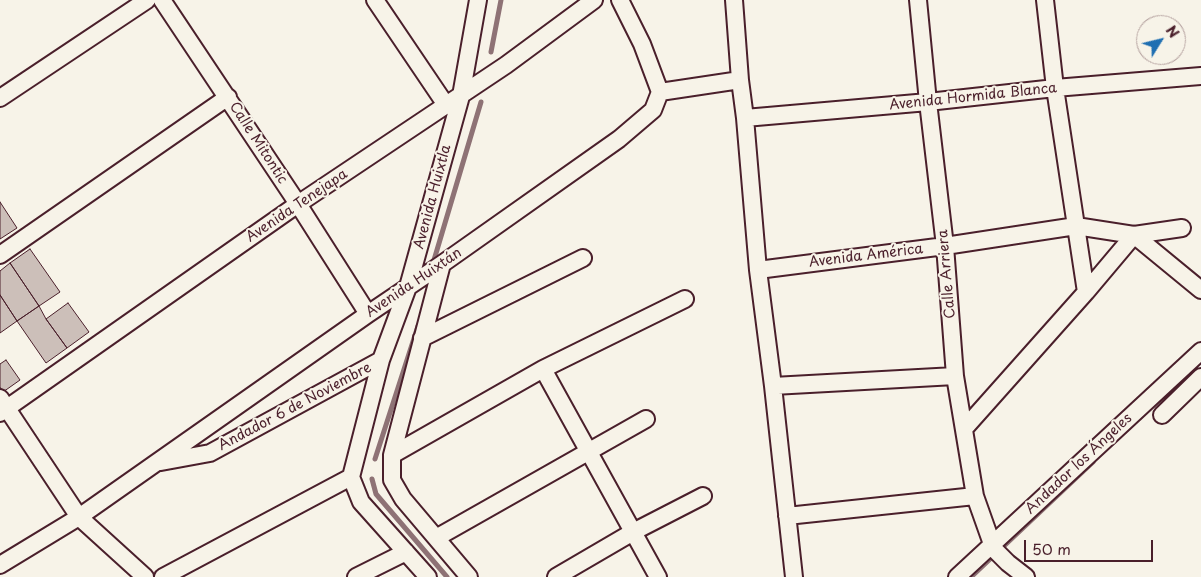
<!DOCTYPE html>
<meta charset="utf-8">
<style>
body{margin:0}
#map{position:relative;width:1201px;height:577px;overflow:hidden;background:#f7f3e8;font-family:"Playpen Sans",sans-serif}
canvas{display:block}
.north{position:absolute;left:1136px;top:15px;width:50px;height:50px;box-sizing:border-box;background:#f7f3e8;border:1px solid #b29e9c;border-radius:50%;rotate:54deg;font-size:14px;font-weight:700;line-height:20px;text-align:center;color:#4a1f2b}
.north::after{content:'';display:block;margin:auto;width:18px;height:22px;background:#1f6fb2;clip-path:polygon(50% 0,100% 100%,50% 72%,0 100%)}
.scale{position:absolute;left:1024px;top:540px;width:129px;height:22px;box-sizing:border-box;border:2px solid #4a1f2b;border-top:0;padding-left:6px;font-size:15px;line-height:18px;white-space:nowrap;color:#4a1f2b;-webkit-text-stroke:4px #f7f3e8;paint-order:stroke}
</style>
<div id="map">
<canvas width="1201" height="577"></canvas>
<div class="north">N</div>
<div class="scale">50 m</div>
</div>
<script>
const ctx = document.querySelector('canvas').getContext('2d');
ctx.lineJoin = 'round';
const shape = rows => new Path2D(rows.map(r => 'M' + r).join(''));
function stroke(path, color, width, dash) { ctx.strokeStyle = color; ctx.lineWidth = width; ctx.lineCap = dash ? 'butt' : 'round'; ctx.setLineDash(dash || []); ctx.stroke(path); }
function fillPath(path, color) { ctx.fillStyle = color; ctx.fill(path, 'evenodd'); }
function drawText(font, color, halo, rows, align = 'center') {
  ctx.font = font + ' "Playpen Sans",sans-serif'; ctx.lineWidth = 4; ctx.setLineDash([]); ctx.textBaseline = 'middle'; ctx.strokeStyle = halo; ctx.fillStyle = color; for (const [text, x, y, turn = 0] of rows) {
    ctx.save(); ctx.translate(x, y); ctx.rotate((+turn || 0) * Math.PI / 180); ctx.textAlign = isNaN(turn) ? turn : align; if (halo) ctx.strokeText(text, 0, 0); ctx.fillText(text, 0, 0); ctx.restore();
  }
}
const stream = shape([
 [491,52,501,0],
 [434,260,481,102],
 [375,459,418,326],
 [372,479,376,494,447,577],
 [971,577,1093,462]
]);
const building = shape([
 [0,202,17,228,0,239,0,202],
 [30,249,60,292,39,306,10,263,30,249],
 [10,263,39,306,17,321,0,295,0,271,10,263],
 [0,295,17,321,0,333,0,295],
 [68,303,89,332,67,348,46,319,68,303],
 [39,306,46,319,67,348,46,363,17,321,39,306],
 [6,360,20,380,3,392,0,387,0,364,6,360]
]);
const street = shape([
 [162,0,298,204,368,314],
 [375,0,446,105],
 [620,0,642,44,660,92],
 [734,0,740,80,745,118,758,270,773,386,794,577],
 [918,0,928,102,945,246,955,376,975,496,992,544,996,551,1008,563,1026,577],
 [1045,0,1055,88,1086,292],
 [660,92,740,80],
 [0,98,147,0],
 [745,118,928,102,1055,88,1201,76],
 [0,255,228,97],
 [442,264,392,455,392,480,403,499,469,577],
 [758,270,945,246,1076,226,1134,235,1182,228],
 [422,338,583,258],
 [543,369,658,577],
 [773,386,955,376],
 [0,398,79,517,145,577],
 [0,413,298,204,506,65,594,0],
 [1162,415,1201,377],
 [964,429,1086,292,1134,235,1201,290],
 [392,455,543,369,685,299],
 [161,462,210,453,381,360],
 [351,477,381,360,408,287,461,96,478,0],
 [351,477,361,502,428,577],
 [787,516,975,496],
 [436,538,646,419],
 [0,565,79,517,368,314,442,264,619,139,653,110,660,92],
 [163,577,351,477],
 [356,577,406,552],
 [556,577,633,532,703,496],
 [957,577,1201,351]
]);
const streetNames = [
 ["Avenida Hormida Blanca",973,97,-6],
 ["Calle Mitontic",258,143,57],
 ["Avenida Huixtla",433,197,-75],
 ["Avenida Tenejapa",297,206,-34],
 ["Avenida América",866,256,-7],
 ["Calle Arriera",947,274,-95],
 ["Avenida Huixtán",414,283,-34],
 ["Andador 6 de Noviembre",295,407,-28],
 ["Andador los Ángeles",1079,464,-43]
];
stroke(stream, '#8e7275', 5);
fillPath(building, '#ccbfb9');
stroke(building, '#4a1f2b', 1);
stroke(street, '#4a1f2b', 20);
stroke(street, '#f7f3e8', 16);
drawText('14px', '#4a1f2b', '#f7f3e8', streetNames);
</script>
